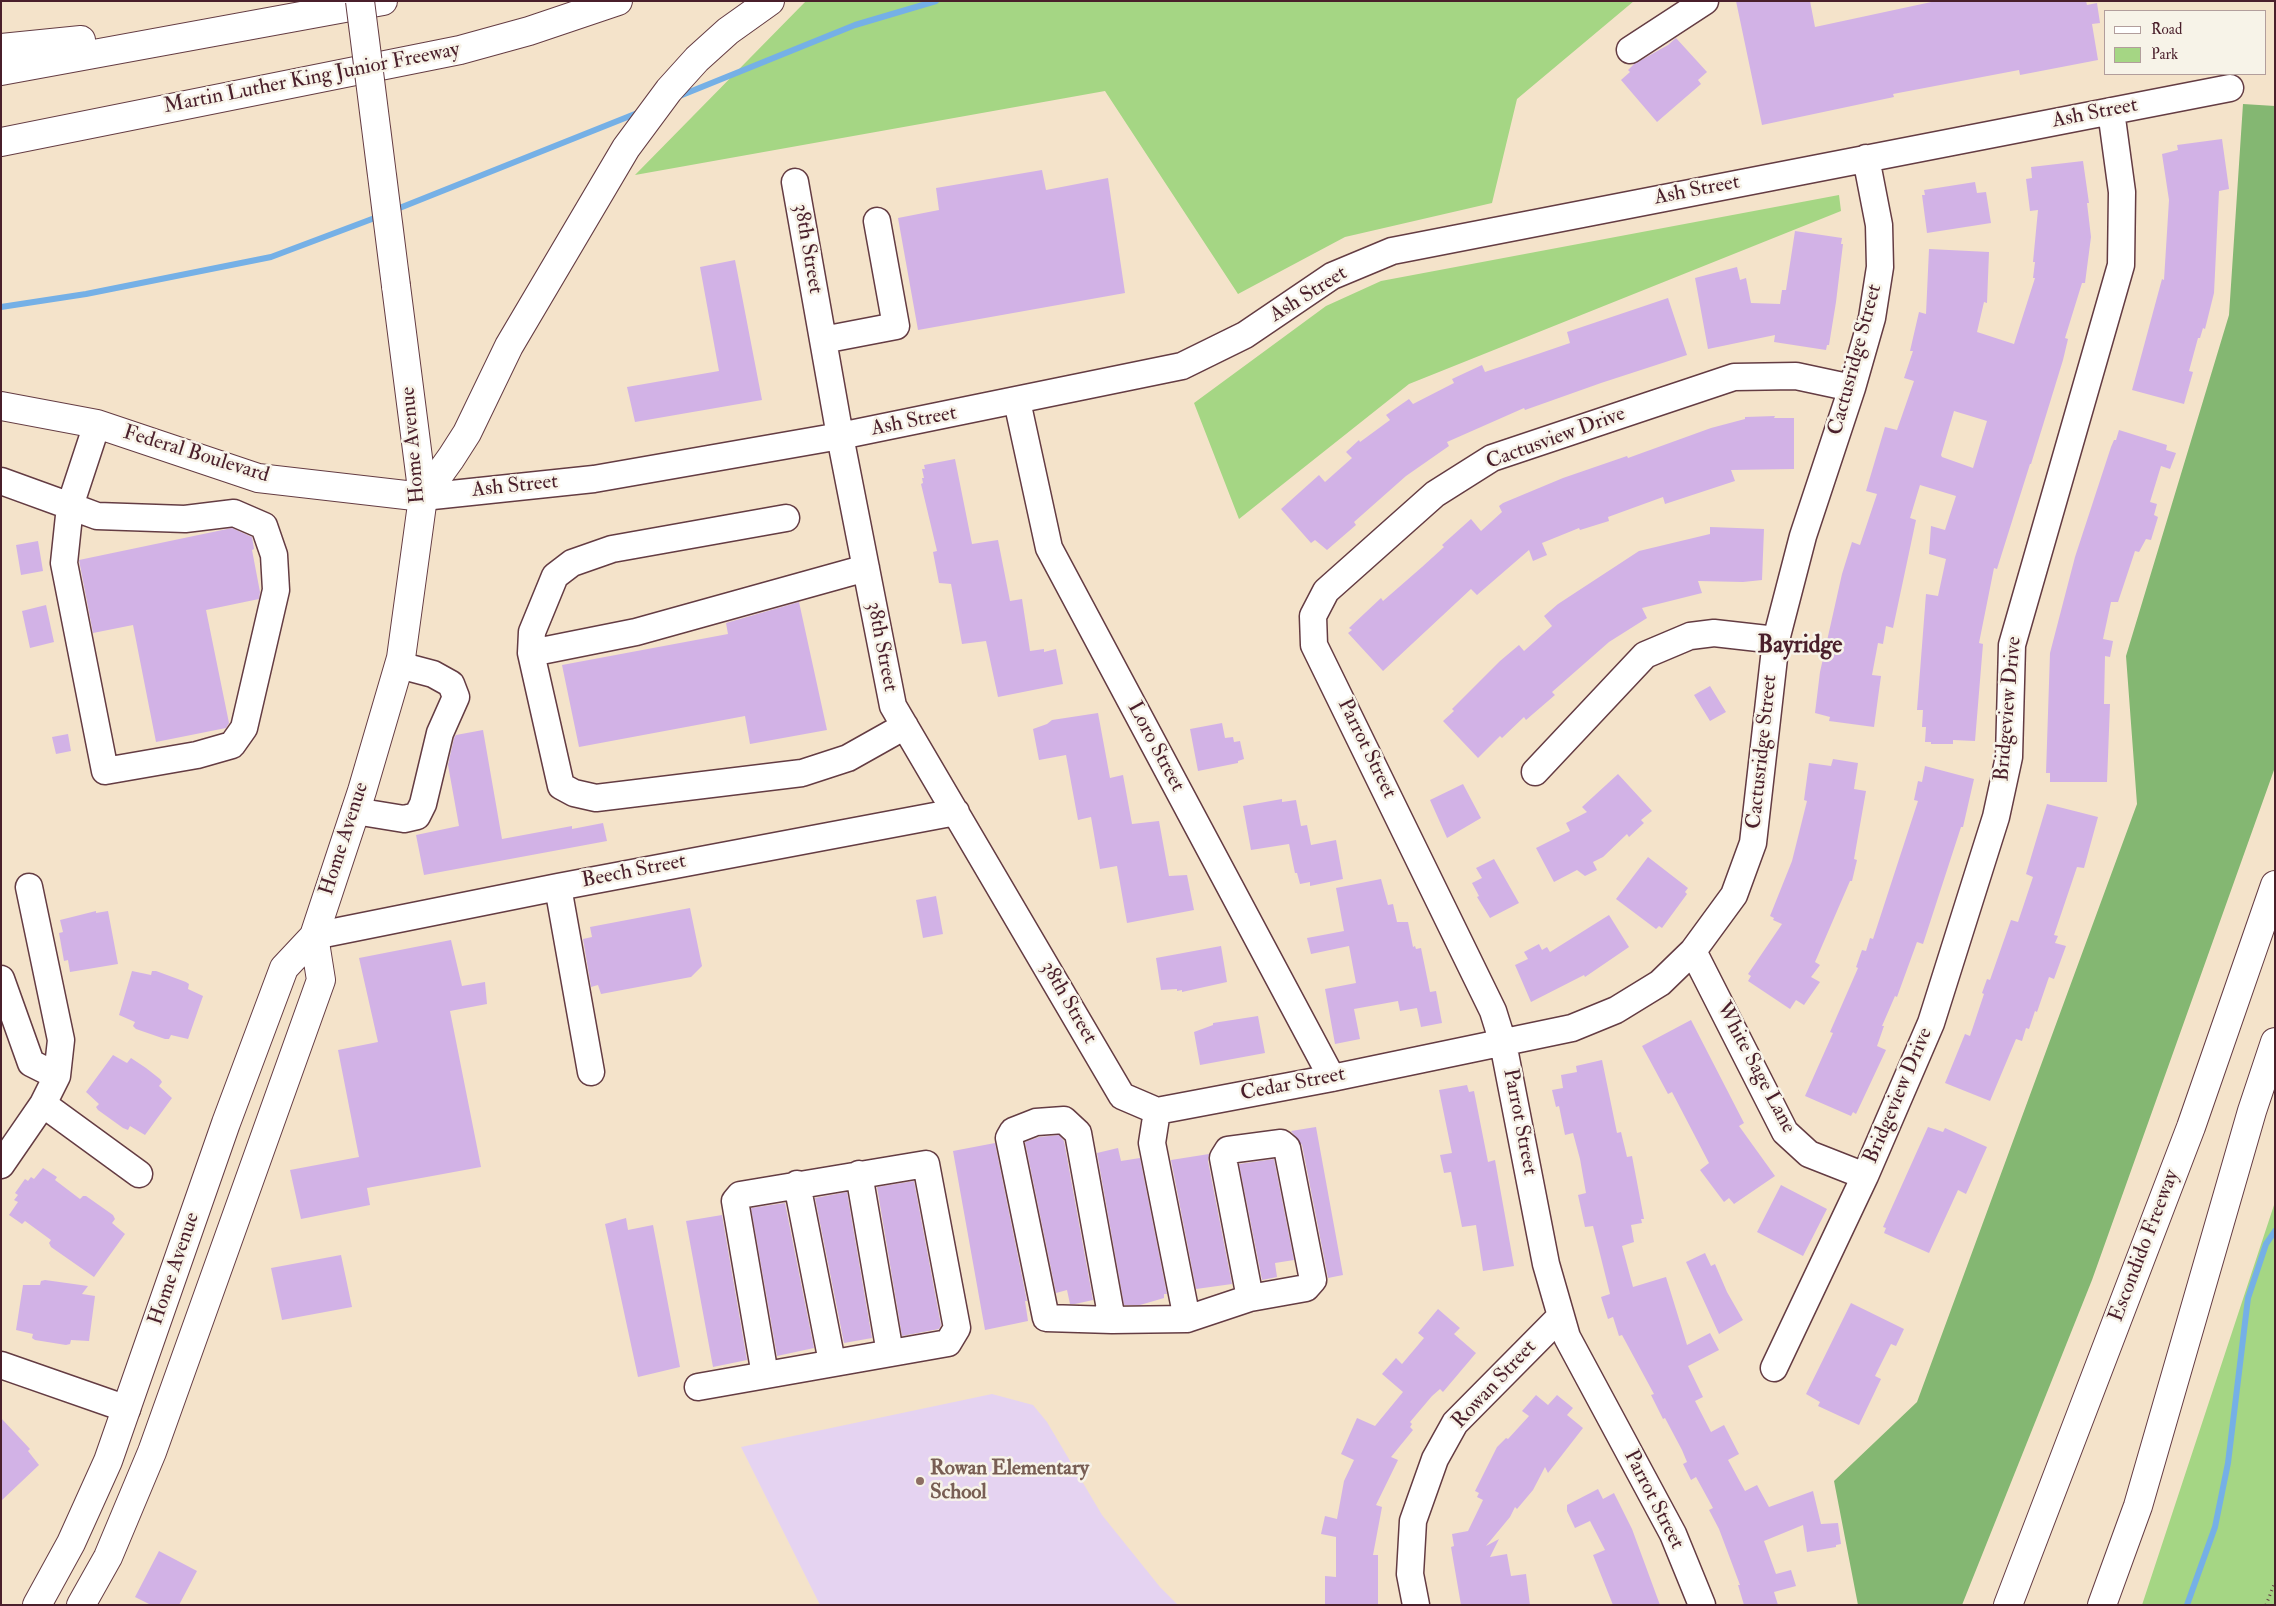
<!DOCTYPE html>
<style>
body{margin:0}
#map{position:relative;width:2276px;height:1606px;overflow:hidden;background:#f4e3ca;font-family:"IM FELL Double Pica",serif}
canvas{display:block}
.frame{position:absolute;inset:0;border:2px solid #4a1f2b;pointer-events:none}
.legend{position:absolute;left:2104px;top:10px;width:162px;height:65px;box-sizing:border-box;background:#f7f3e8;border:1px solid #b29e9c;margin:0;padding:6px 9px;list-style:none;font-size:15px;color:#4a1f2b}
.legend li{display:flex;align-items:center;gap:10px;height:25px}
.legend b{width:25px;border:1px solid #b29e9c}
</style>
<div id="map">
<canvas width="2276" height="1606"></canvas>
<div class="frame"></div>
<ul class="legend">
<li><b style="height:6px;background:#fff"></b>Road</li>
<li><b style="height:14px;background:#a5d684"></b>Park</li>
</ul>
</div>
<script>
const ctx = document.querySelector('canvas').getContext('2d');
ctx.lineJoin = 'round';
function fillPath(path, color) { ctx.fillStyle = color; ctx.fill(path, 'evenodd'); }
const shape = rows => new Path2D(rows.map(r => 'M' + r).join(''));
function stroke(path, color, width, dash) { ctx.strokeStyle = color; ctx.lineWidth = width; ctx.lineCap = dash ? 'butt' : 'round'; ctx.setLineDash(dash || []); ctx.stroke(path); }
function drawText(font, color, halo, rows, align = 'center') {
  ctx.font = font + ' "IM FELL Double Pica",serif'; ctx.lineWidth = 5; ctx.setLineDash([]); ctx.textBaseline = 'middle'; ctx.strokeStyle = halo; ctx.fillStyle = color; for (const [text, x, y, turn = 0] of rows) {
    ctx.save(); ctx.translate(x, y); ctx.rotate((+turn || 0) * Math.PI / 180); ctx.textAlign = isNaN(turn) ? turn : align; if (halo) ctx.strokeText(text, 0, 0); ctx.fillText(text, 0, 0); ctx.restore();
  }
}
const built = shape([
 [992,1394,1033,1405,1047,1422,1102,1515,1160,1587,1178,1605,820,1605,741,1447]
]);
const green = shape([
 [806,1,1634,1,1517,99,1492,203,1345,237,1238,294,1105,91,635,175],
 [1839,195,1841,211,1409,384,1239,519,1194,403,1326,306,1381,281],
 [2275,1202,2275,1605,2142,1605]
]);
const forest = shape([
 [2243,104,2275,106,2274,770,2092,1280,1962,1605,1858,1605,1834,1481,1917,1402,2137,804,2126,656,2229,315]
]);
const stream = shape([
 [677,97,855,25,936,1],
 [392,211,640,112],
 [1,307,86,294,271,257,380,216],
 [2187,1605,2215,1527,2228,1463,2248,1298,2266,1244,2275,1231]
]);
const building = shape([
 [1736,1,1810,1,1815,27,1936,1,2086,1,2087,5,2097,3,2100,23,2092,24,2098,60,2020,75,2019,70,1893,94,1894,97,1762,125],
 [1676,38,1707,72,1698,80,1701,84,1657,122,1621,80,1630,72,1628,70,1634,64,1668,45],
 [2222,139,2229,189,2219,191,2214,293,2205,329,2203,328,2200,338,2198,338,2189,371,2193,372,2184,404,2132,390,2162,279,2164,280,2169,200,2162,154,2178,150,2177,145],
 [2083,161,2089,203,2087,203,2091,237,2085,283,2082,283,2065,338,2068,339,2063,360,2031,464,2030,464,1997,569,1994,568,1979,643,1983,644,1975,741,1953,740,1953,744,1931,744,1931,742,1925,742,1926,727,1922,727,1923,710,1917,710,1926,594,1938,596,1946,559,1929,554,1931,526,1945,530,1956,496,1920,485,1910,518,1916,520,1893,628,1886,626,1883,644,1878,643,1872,675,1881,676,1874,727,1829,721,1830,717,1815,713,1820,672,1842,574,1852,542,1860,545,1877,494,1866,491,1885,427,1897,430,1914,381,1904,378,1913,351,1910,351,1919,312,1926,314,1929,249,1989,252,1987,303,1984,302,1977,332,2014,344,2035,278,2033,278,2035,262,2033,262,2038,210,2030,211,2026,179,2032,178,2031,167],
 [1954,411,1987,421,1973,468,1942,457,1941,455],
 [1042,170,1046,190,1108,178,1125,293,918,330,898,218,939,210,936,188],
 [1975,182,1977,193,1986,192,1991,223,1927,233,1922,195,1925,195,1924,190],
 [1795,231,1842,238,1841,244,1843,244,1836,302,1829,345,1827,345,1826,350,1774,342,1775,335,1708,349,1695,278,1737,267,1740,280,1746,278,1751,303,1780,304,1782,290,1786,290],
 [735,260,762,400,635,422,627,387,719,371,700,267],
 [1668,298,1687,355,1601,383,1525,410,1524,408,1447,442,1449,446,1406,476,1354,522,1356,525,1327,550,1315,540,1311,543,1281,509,1319,475,1325,482,1352,458,1346,452,1359,440,1360,442,1390,420,1386,415,1409,399,1413,404,1454,383,1452,379,1482,365,1485,372,1570,343,1567,332],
 [1775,416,1774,418,1794,418,1794,469,1731,470,1735,481,1665,504,1663,497,1608,517,1609,521,1580,530,1579,528,1542,543,1547,555,1533,561,1529,550,1477,595,1471,589,1383,671,1348,633,1352,630,1349,628,1381,598,1383,601,1422,567,1444,547,1442,545,1471,519,1481,531,1502,512,1499,506,1503,503,1563,478,1627,456,1628,458,1711,428,1745,419,1745,417],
 [2119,430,2167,445,2166,450,2176,453,2170,469,2161,466,2150,502,2157,504,2154,515,2158,517,2151,540,2146,539,2139,552,2135,551,2118,602,2111,602,2103,639,2113,641,2110,657,2105,656,2104,704,2110,704,2107,782,2050,782,2050,773,2046,773,2050,653,2075,557,2111,447,2114,440,2116,440],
 [955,459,972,544,998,540,1010,601,1022,599,1030,651,1044,649,1044,652,1056,649,1063,684,998,697,986,641,962,644,951,584,939,583,933,552,937,551,921,484,923,483,922,478,924,478,922,469,925,469,924,465],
 [1710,527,1764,529,1762,580,1743,582,1698,581,1702,593,1642,608,1647,618,1609,642,1552,692,1555,695,1526,720,1524,717,1502,738,1500,736,1478,758,1443,721,1454,711,1452,709,1500,661,1519,645,1524,651,1552,626,1544,616,1558,604,1639,551,1710,534],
 [232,528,252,537,254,549,252,550,260,592,259,599,206,610,229,723,226,728,156,742,133,625,93,633,79,560],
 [38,541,43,571,21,575,16,545],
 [799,602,827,730,750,744,745,716,579,747,562,665,728,634,726,623],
 [46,605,54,642,30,648,22,611],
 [1710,686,1726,712,1710,721,1694,695],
 [1098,713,1110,778,1123,775,1132,824,1159,821,1169,876,1187,875,1194,910,1127,923,1117,866,1100,869,1091,817,1078,820,1066,755,1039,760,1033,729,1047,724,1052,720],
 [1222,723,1225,738,1233,737,1234,742,1240,741,1244,759,1238,761,1238,763,1198,771,1190,729],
 [483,730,502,839,572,826,572,829,603,823,607,841,424,875,416,835,459,826,448,765,454,738,456,735],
 [68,734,71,751,56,754,52,737],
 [1833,759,1858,763,1854,789,1866,791,1854,859,1857,860,1852,881,1850,881,1815,962,1820,965,1811,977,1820,982,1804,1005,1796,1000,1790,1009,1748,981,1751,976,1748,974,1782,924,1773,920,1774,918,1770,916,1792,861,1807,801,1804,800,1809,763,1831,766],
 [1925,766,1974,779,1963,827,1961,827,1923,944,1917,942,1897,997,1895,996,1882,1026,1884,1026,1877,1046,1886,1050,1856,1114,1853,1112,1851,1116,1805,1096,1833,1033,1830,1032,1858,968,1856,967,1862,950,1866,951,1870,938,1873,939,1918,801,1914,800,1918,781,1922,782],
 [1618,774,1652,811,1641,820,1644,823,1629,837,1627,834,1603,857,1593,862,1597,870,1585,876,1577,870,1554,882,1536,848,1570,831,1566,823,1587,812,1582,807],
 [1463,784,1481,818,1447,838,1430,800],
 [1282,799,1282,802,1296,800,1301,826,1307,825,1311,845,1336,840,1343,879,1310,886,1310,882,1300,884,1297,873,1295,873,1289,844,1251,850,1243,806],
 [2047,804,2098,817,2084,868,2077,867,2054,935,2058,936,2055,943,2066,946,2054,979,2049,977,2037,1012,2035,1011,2029,1029,2026,1028,2022,1041,2016,1039,1990,1101,1945,1083,1965,1034,1970,1036,1984,994,1982,993,1987,979,1990,980,2011,920,2018,922,2033,877,2026,874],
 [1648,857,1688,888,1685,892,1687,894,1662,928,1659,926,1656,929,1616,899],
 [1494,859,1519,903,1490,918,1477,897,1479,896,1472,883,1482,878,1476,868],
 [1381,879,1388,905,1393,904,1397,922,1408,922,1413,947,1415,946,1416,949,1421,948,1430,992,1436,991,1442,1023,1421,1027,1417,1008,1400,1011,1398,1001,1354,1009,1360,1039,1335,1044,1325,989,1356,983,1349,946,1311,954,1307,938,1344,931,1336,888],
 [936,896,943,934,923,938,916,900],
 [690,908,702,966,691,977,601,994,598,985,591,987,583,939,592,937,590,927],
 [96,911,96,913,108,911,118,964,70,972,68,960,64,961,59,933,63,932,60,920],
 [1609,915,1629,947,1585,977,1584,975,1531,1002,1515,965,1528,959,1524,952,1539,944,1542,950,1547,947,1550,952],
 [451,940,462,986,485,982,487,1004,450,1011,481,1167,367,1188,370,1205,301,1219,290,1170,359,1157,338,1050,378,1042,359,958],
 [1221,946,1227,982,1182,992,1182,990,1177,991,1177,989,1161,990,1156,958],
 [132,971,151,975,152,971,156,971,186,982,189,984,188,989,203,996,188,1039,171,1035,169,1039,165,1039,136,1029,133,1026,135,1022,119,1015],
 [1258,1016,1265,1053,1200,1065,1194,1032,1213,1025,1213,1023],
 [1691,1020,1744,1123,1739,1126,1775,1176,1734,1204,1729,1198,1724,1202,1700,1170,1709,1163,1672,1092,1668,1094,1642,1046],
 [113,1055,127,1063,131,1058,146,1068,160,1079,162,1082,159,1086,172,1098,145,1135,130,1126,128,1130,123,1128,98,1110,96,1107,99,1104,86,1092],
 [1602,1060,1617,1133,1621,1132,1627,1157,1632,1156,1644,1219,1641,1219,1642,1223,1631,1225,1634,1242,1622,1246,1633,1287,1666,1277,1687,1345,1710,1333,1719,1350,1688,1366,1703,1397,1695,1401,1711,1432,1724,1425,1739,1454,1728,1460,1745,1491,1757,1485,1769,1507,1813,1491,1821,1524,1838,1523,1841,1544,1836,1545,1836,1547,1807,1552,1803,1525,1764,1541,1776,1574,1791,1570,1796,1586,1774,1592,1778,1605,1744,1605,1738,1585,1740,1585,1719,1529,1709,1510,1713,1508,1696,1477,1691,1480,1683,1464,1687,1462,1682,1450,1665,1418,1663,1419,1651,1395,1654,1394,1622,1335,1619,1336,1613,1317,1608,1319,1601,1297,1610,1294,1593,1226,1585,1227,1578,1195,1586,1193,1580,1159,1573,1133,1565,1135,1559,1106,1556,1107,1552,1090,1563,1088,1561,1075,1577,1072,1576,1066],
 [1467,1085,1469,1092,1474,1091,1488,1162,1495,1160,1514,1266,1483,1271,1476,1225,1462,1227,1451,1172,1444,1173,1440,1155,1452,1153,1439,1090],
 [1316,1127,1343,1275,1328,1278,1302,1145,1291,1131],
 [1928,1127,1943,1132,1945,1128,1987,1147,1966,1194,1958,1190,1929,1253,1884,1233,1886,1228,1883,1227],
 [1059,1135,1064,1141,1093,1300,1075,1304,1070,1304,1067,1290,1056,1293,1025,1142,1039,1137],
 [995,1143,1027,1301,1025,1301,1028,1321,985,1330,953,1151],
 [1118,1148,1121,1161,1140,1158,1167,1294,1164,1294,1164,1298,1140,1305,1124,1305,1097,1153],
 [1209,1154,1208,1161,1232,1284,1196,1289,1171,1160],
 [1274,1159,1294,1260,1275,1263,1277,1277,1262,1280,1239,1164],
 [43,1168,57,1177,55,1180,80,1199,83,1196,86,1196,113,1215,115,1219,112,1223,125,1234,94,1277,51,1247,49,1243,51,1240,25,1221,22,1224,9,1215,18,1202,14,1200,18,1195,15,1193,25,1179,28,1181,31,1177,34,1179],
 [914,1181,941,1325,939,1329,902,1336,877,1187],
 [1781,1185,1827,1209,1803,1256,1757,1232],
 [847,1192,872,1338,844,1343,815,1198],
 [785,1203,814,1348,777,1356,751,1208],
 [722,1215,747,1360,713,1367,686,1221],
 [626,1218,628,1230,653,1225,680,1367,638,1377,605,1224],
 [1705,1253,1711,1266,1715,1264,1727,1292,1743,1320,1719,1334,1686,1262],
 [341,1255,352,1307,282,1320,271,1268],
 [45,1280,88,1286,82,1294,95,1296,89,1341,71,1340,70,1344,66,1345,35,1340,32,1338,33,1334,16,1330,23,1285,40,1285,41,1281],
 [1851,1303,1904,1329,1896,1346,1891,1344,1875,1376,1881,1379,1859,1425,1818,1406,1820,1402,1806,1394],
 [1438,1309,1460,1328,1454,1334,1476,1353,1443,1392,1440,1389,1432,1396,1410,1422,1412,1424,1410,1427,1413,1430,1391,1457,1398,1460,1376,1505,1382,1507,1373,1555,1378,1555,1378,1605,1325,1605,1325,1576,1336,1577,1336,1537,1321,1534,1325,1516,1337,1519,1344,1481,1354,1460,1341,1454,1357,1418,1375,1426,1403,1392,1382,1374,1396,1358,1402,1364,1424,1338,1418,1333],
 [1536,1395,1548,1405,1557,1395,1573,1408,1567,1415,1583,1428,1548,1473,1545,1467,1533,1490,1517,1509,1515,1507,1510,1517,1486,1546,1499,1539,1490,1557,1507,1554,1511,1576,1526,1574,1530,1605,1461,1605,1451,1547,1454,1546,1452,1534,1468,1531,1483,1500,1477,1497,1479,1493,1475,1491,1497,1447,1506,1438,1508,1439,1529,1416,1522,1411],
 [1,1418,30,1449,28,1451,39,1465,1,1501],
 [1598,1489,1603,1499,1614,1493,1632,1529,1660,1605,1613,1605,1593,1555,1605,1550,1590,1521,1575,1528,1567,1511,1567,1505],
 [159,1551,197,1571,179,1605,151,1605,135,1597]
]);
const path = shape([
 [2266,1605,2275,1582]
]);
const minor = shape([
 [1630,50,1705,1],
 [795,182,840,436,893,706,1122,1096,1157,1111,1332,1078,1572,1028,1616,1010,1660,983,1693,951,1734,895,1753,843,1776,640,1803,536,1852,388,1872,318,1880,267,1879,225,1866,158],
 [823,340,896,326,877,221],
 [1017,401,1049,548,1332,1078],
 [1,481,70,506,97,516,185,519,234,513,264,526,274,555,276,590,244,728,232,745,197,755,105,771,64,563,70,506,97,424],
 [423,497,594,479,840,436,1182,366,1245,335,1332,276,1392,251,2230,88],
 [786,518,612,549,572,563,555,576,532,632,531,653,636,632,866,568],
 [531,653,561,786,574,793,596,798,802,773,848,758,905,726],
 [1535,772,1645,655,1690,636,1714,633,1776,640],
 [355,811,404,819,417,816,423,804,440,733,456,697,451,684,433,674,399,665],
 [558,887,591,1072],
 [314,936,558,887,956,812],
 [1693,951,1785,1132,1809,1154,1865,1176],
 [1,979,31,1063,57,1076],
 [43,1104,139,1174],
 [1157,1111,1152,1143,1187,1319,1250,1298,1306,1288,1313,1280,1287,1148,1281,1143,1228,1150,1223,1158,1250,1298],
 [1,1165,43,1104,57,1076,61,1040,29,887],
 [859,1174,890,1353],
 [797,1184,832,1362],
 [1112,1320,1078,1133,1064,1120,1036,1122,1013,1131,1009,1138,1046,1318,1112,1320,1187,1319],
 [1,1365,127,1409],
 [1774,1368,1865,1176,1931,1023,1996,817,2009,757,2012,645,2121,265,2122,192,2111,111],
 [698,1387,948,1343,957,1328,926,1164,740,1195,735,1201,765,1375],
 [1416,1605,1410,1574,1413,1521,1435,1459,1455,1423,1561,1316],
 [1702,1605,1673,1534,1567,1337,1546,1264,1503,1043,1493,1011,1314,645,1313,616,1326,591,1435,494,1492,458,1734,377,1796,376,1852,388]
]);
const major = shape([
 [1,406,97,424,258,478,423,497],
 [37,1605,71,1543,108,1461,226,1123,284,968,314,936,362,791,401,658,423,497,396,286],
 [81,1605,108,1557,152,1452,321,980,314,936]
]);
const highway = shape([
 [1,48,81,40],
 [1,71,383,1],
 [1,142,460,50,529,31,618,1],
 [423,497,451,458,467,433,509,346,626,148,669,90,697,59,728,31,770,1],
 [2008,1605,2191,1127,2275,885],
 [2102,1605,2138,1506,2252,1111,2275,1042]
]);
const majorBridge = shape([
 [360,1,396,286]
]);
const markers = [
 [920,1481,5,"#8d6e63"]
];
const streetNames = [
 ["Martin Luther King Junior Freeway",312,79,-11],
 ["Ash Street",2095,114,-11],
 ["Ash Street",1697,191,-11],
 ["38th Street",807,249,80],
 ["Ash Street",1309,295,-32],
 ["Cactusridge Street",1856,360,-75],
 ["Ash Street",914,422,-11],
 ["Cactusview Drive",1556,439,-20],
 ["Home Avenue",414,445,-95],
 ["Federal Boulevard",196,455,17],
 ["Ash Street",515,487,-6],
 ["38th Street",881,647,79],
 ["Bridgeview Drive",2009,709,-85],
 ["Loro Street",1155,747,62],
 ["Parrot Street",1366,749,64],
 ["Cactusridge Street",1763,752,-84],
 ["Home Avenue",345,839,-72],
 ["Beech Street",634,872,-11],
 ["38th Street",1068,1003,60],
 ["White Sage Lane",1755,1068,62],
 ["Cedar Street",1293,1085,-11],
 ["Bridgeview Drive",1899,1096,-67],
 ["Parrot Street",1519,1122,79],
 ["Escondido Freeway",2145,1246,-69],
 ["Home Avenue",175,1269,-71],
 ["Rowan Street",1495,1385,-47],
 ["Parrot Street",1653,1500,63]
];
const educationNames = [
 ["Rowan Elementary",930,1469],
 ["School",930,1493]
];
const quarterNames = [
 ["Bayridge",1800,647]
];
fillPath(built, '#e5d3f1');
fillPath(green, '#a5d684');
fillPath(forest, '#84b772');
stroke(stream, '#75b0e6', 6);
fillPath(building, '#d2b2e6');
stroke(minor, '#643c43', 29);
stroke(major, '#643c43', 30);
stroke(highway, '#643c43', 30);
stroke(path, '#643c43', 3, [1, 4]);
stroke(minor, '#fff', 26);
stroke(major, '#fff', 28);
stroke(highway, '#fff', 28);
stroke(majorBridge, '#643c43', 30, []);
stroke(majorBridge, '#fff', 28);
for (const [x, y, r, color] of markers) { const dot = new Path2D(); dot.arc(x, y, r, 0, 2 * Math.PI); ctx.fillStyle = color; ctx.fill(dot); stroke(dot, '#f7f3e8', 2); }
drawText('21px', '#4a1f2b', '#f7f3e8', streetNames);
drawText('bold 21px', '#785e54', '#f7f3e8', educationNames, 'left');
drawText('bold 24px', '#4a1f2b', '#f7f3e8', quarterNames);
</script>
